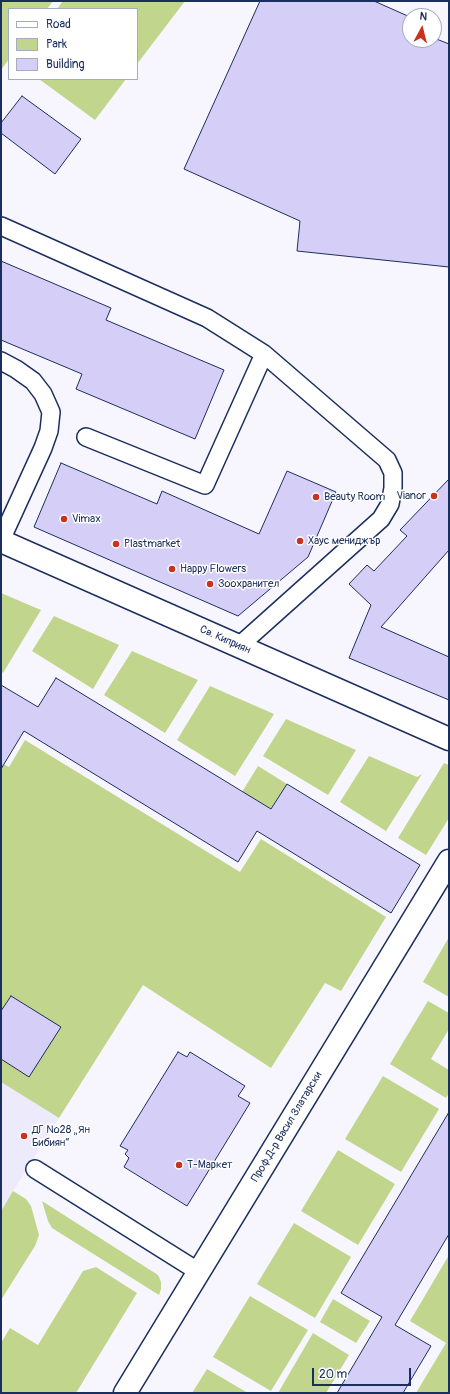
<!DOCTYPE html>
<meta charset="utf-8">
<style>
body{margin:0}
#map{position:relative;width:450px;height:1394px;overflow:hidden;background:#f7f5fe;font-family:Pangolin,sans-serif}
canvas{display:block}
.frame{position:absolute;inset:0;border:2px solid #1b2f5e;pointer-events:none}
.legend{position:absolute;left:8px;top:8px;width:130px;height:72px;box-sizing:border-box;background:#fff;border:1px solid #a4acbf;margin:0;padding:5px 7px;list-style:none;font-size:12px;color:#1b2f5e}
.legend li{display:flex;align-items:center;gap:8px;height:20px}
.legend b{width:20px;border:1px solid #a4acbf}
.north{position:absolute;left:402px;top:8px;width:40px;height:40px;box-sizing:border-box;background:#fff;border:1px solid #a4acbf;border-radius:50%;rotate:7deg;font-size:11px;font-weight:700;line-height:16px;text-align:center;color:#1b2f5e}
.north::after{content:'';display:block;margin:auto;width:14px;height:18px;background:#c8321e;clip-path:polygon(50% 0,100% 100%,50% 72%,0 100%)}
.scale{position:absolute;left:312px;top:1368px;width:99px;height:18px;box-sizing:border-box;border:2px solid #1b2f5e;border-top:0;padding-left:5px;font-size:12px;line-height:14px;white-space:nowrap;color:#1b2f5e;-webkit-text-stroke:3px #fff;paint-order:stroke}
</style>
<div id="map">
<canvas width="450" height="1394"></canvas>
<div class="frame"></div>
<ul class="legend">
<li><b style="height:5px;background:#fff"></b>Road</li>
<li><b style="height:11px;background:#c1d68c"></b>Park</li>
<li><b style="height:11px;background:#d5cff8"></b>Building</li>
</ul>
<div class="north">N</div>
<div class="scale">20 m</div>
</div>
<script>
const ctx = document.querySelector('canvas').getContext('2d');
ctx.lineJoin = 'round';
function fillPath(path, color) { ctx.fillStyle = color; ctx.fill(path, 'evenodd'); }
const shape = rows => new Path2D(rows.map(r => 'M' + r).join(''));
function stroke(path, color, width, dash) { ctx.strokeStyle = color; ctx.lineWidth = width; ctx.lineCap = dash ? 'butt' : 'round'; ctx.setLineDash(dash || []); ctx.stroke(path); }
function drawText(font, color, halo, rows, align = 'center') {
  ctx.font = font + ' Pangolin,sans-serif'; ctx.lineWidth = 3; ctx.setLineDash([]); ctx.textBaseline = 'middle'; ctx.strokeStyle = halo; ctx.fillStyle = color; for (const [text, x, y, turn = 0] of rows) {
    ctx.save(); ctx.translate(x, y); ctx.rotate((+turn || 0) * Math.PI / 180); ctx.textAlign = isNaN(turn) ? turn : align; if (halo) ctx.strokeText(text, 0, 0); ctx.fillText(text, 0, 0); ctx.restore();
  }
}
const built = shape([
 [1,1082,59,1118,1,1210]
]);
const green = shape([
 [1,1,53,1,47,9,9,9,9,59,1,70],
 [63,1,185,1,137,64,137,9,57,9],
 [39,79,126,79,95,120],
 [1,593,41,610,3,673,1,671],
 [54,616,119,645,93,689,32,651],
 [132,651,198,680,165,733,104,695],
 [210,686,274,714,235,776,177,740],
 [286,719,356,750,328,795,263,756],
 [25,740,240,872,261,839,386,917,341,991,325,983,271,1068,143,985,59,1118,1,1082,1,763,9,767],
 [369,756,417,777,422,774,386,831,340,802],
 [444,763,449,765,449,818,426,855,398,838],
 [258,766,287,784,271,809,242,792],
 [449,937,449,997,423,982],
 [428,1001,449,1013,449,1029,431,1059,449,1070,449,1093,446,1098,390,1064],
 [383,1076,439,1109,401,1172,345,1139],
 [338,1150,395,1184,358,1245,301,1211],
 [13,1191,26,1199,31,1206,39,1235,35,1246,1,1300,1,1211],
 [42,1201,158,1275,161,1282,161,1289,159,1295,52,1228,48,1221],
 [294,1223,351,1257,315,1318,257,1284],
 [449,1255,449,1393,416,1393,446,1343,410,1321],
 [96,1267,137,1293,76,1393,1,1393,1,1343,10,1328,38,1345,83,1271],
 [250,1296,308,1330,271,1391,213,1357],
 [333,1299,370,1321,356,1343,320,1322],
 [313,1333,349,1355,326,1393,278,1393],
 [207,1369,248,1393,192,1393]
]);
const building = shape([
 [260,1,374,1,410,17,410,40,434,40,434,38,449,44,449,267,297,251,300,221,184,169,260,1],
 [22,96,81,139,55,174,1,133,1,123,22,96],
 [1,261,111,308,106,320,224,370,195,439,76,389,82,374,1,340,1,261],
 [61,463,157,504,162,491,259,534,287,471,336,492,308,557,238,616,34,527,61,463],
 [449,479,449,550,381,627,449,657,449,700,349,658,371,605,349,584,367,565,374,571,407,536,400,530,449,479],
 [56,678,271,809,287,784,420,865,391,913,257,831,238,862,24,731,1,769,1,685,38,707,56,678],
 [11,996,61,1027,29,1077,1,1059,1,1011,11,996],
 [178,1052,187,1057,190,1052,245,1086,238,1096,250,1103,187,1206,124,1167,129,1158,125,1154,128,1150,120,1146,178,1052],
 [449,1112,449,1234,395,1325,431,1346,403,1393,337,1393,382,1317,341,1293,449,1112]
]);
const service = shape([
 [1,226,207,318,264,354,387,460,393,473,393,488,390,504,381,519,239,646],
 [1,361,16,369,33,381,43,394,51,412,49,431,43,448,1,540],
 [86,437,205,485,264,354],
 [35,1169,199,1272]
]);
const minor = shape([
 [125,1393,449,861]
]);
const tertiary = shape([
 [1,541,449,739]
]);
const markers = [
 [434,496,4,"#c8321e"],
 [316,497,4,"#c8321e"],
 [64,519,4,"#c8321e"],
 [300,541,4,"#c8321e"],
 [116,544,4,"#c8321e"],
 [172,569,4,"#c8321e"],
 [210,584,4,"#c8321e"],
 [24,1136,4,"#c8321e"],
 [179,1165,4,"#c8321e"]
];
const poiNames = [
 ["Vianor",426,496,"right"],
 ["Beauty Room",324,497],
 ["Vimax",72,519],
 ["Хаус мениджър",308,541],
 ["Plastmarket",124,544],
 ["Happy Flowers",180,569],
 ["Зоохранител",218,584],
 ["ДГ №28 „Ян",32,1130],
 ["Бибиян“",32,1143],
 ["Т-Маркет",187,1165]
];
const streetNames = [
 ["Св. Киприян",225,640,24],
 ["Проф.Д-р Васил Златарски",287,1127,-59]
];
fillPath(built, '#edeafc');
fillPath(green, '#c1d68c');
fillPath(building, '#d5cff8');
stroke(building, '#1b2f5e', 1);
stroke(service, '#1b2f5e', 20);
stroke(minor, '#1b2f5e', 25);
stroke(tertiary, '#1b2f5e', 25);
stroke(service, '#fff', 17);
stroke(minor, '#fff', 22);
stroke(tertiary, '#fff', 22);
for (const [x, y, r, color] of markers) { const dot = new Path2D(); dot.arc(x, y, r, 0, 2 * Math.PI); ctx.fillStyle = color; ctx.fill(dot); stroke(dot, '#fff', 1.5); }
drawText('11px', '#1b2f5e', '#fff', poiNames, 'left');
drawText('11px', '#1b2f5e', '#fff', streetNames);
</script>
